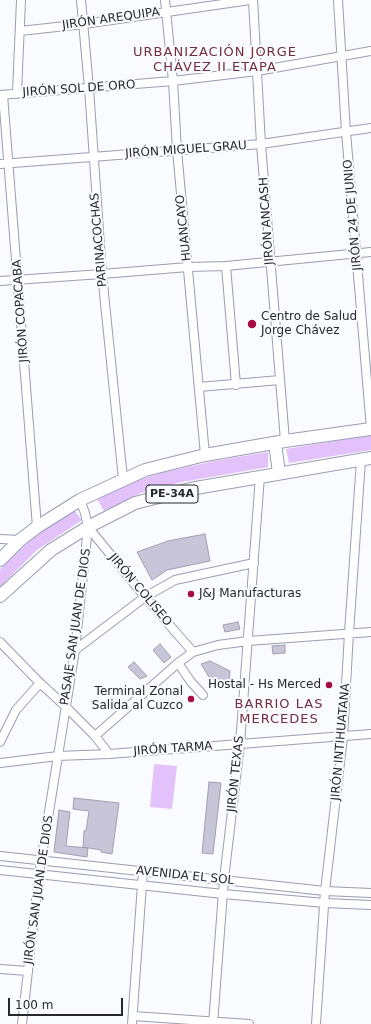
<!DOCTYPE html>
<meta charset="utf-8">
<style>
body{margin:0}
#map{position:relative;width:371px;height:1024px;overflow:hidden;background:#f9fbff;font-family:"DejaVu Sans",sans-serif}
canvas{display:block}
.scale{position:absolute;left:8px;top:998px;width:115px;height:18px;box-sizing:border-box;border:2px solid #262830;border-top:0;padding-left:5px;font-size:12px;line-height:14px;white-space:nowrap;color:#262830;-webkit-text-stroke:3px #f9fbff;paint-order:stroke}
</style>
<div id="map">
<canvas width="371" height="1024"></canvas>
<div class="scale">100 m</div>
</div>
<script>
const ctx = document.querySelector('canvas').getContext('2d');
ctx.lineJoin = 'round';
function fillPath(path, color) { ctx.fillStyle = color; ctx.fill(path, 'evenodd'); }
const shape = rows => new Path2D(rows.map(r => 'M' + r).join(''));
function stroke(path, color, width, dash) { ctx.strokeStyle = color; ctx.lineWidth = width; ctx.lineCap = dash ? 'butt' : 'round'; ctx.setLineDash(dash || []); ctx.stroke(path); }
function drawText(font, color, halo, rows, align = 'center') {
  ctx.font = font + ' "DejaVu Sans",sans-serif'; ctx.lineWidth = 4; ctx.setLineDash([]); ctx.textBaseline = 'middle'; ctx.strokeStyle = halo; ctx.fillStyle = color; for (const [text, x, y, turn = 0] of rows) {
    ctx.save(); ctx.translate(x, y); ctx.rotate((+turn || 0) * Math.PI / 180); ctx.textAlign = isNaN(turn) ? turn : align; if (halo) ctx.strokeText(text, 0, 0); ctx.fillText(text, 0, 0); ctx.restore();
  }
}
const green = shape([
 [371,435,371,450,289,463,286,449],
 [268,452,268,467,182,482,143,492,104,511,96,497,134,481,165,472,214,461],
 [73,509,82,520,37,550,0,587,0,569,35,536],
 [154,764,177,766,172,809,150,807]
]);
const building = shape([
 [205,534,210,561,167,570,152,580,137,552,168,541,205,534],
 [238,622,240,629,225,632,223,625,238,622],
 [160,644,171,657,164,663,153,650,160,644],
 [285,645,285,653,273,654,272,646,285,645],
 [210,661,230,671,229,686,216,682,209,677,201,664,210,661],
 [134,662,147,676,140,679,128,667,134,662],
 [209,782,221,783,213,854,202,853,209,782],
 [74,798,119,803,112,854,101,852,101,850,83,847,84,831,86,831,89,811,73,809,74,798],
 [59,810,70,812,66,846,88,848,87,857,54,852,59,810]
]);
const minor = shape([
 [81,0,89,88,102,274,123,479],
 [165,0,173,81,177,150,205,455],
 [253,0,261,144,285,441],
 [338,0,346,132,371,429],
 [20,31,84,24,250,0],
 [17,93,21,0],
 [0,95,173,81,257,71,371,51],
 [3,95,37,527],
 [0,164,261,144,371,128],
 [226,266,236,385],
 [0,281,102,274,188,267,226,266,371,252],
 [199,387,280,380],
 [88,527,145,597,193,652],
 [0,539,20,540],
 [0,642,40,683,65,706,95,736,109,754],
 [75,650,145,597,175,580,254,563],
 [178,663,191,682,203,695],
 [95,736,178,663,193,652,218,645,248,641,371,632],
 [0,742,16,710,40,683],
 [0,763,58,756,109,754,371,734],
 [0,856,325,891,371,893],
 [0,870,223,894,325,903,371,905],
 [0,969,28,971],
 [133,1016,249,1024],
 [22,1024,39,874,75,650,88,527,85,513,80,500],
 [132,1024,143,871],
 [213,1024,224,879,240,744,260,476],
 [316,1024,325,891,343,737,349,633,361,460]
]);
const highway = shape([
 [275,443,279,473],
 [0,560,20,540,37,527,80,500,145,470,205,455,285,441,371,429],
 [0,596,51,550,88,527,135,503,190,489,371,458]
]);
const markers = [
 [252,324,5,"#a50c42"],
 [191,594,4,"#a50c42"],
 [329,685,4,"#a50c42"],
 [191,699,4,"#a50c42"]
];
const shields = [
 [172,494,52]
];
const shieldNames = [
 ["PE-34A",172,494]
];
const streetNames = [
 ["JIRÓN AREQUIPA",111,19,-8],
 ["JIRÓN SOL DE ORO",79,89,-4],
 ["JIRÓN MIGUEL GRAU",186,150,-4],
 ["JIRÓN 24 DE JUNIO",353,215,-95],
 ["JIRÓN ANCASH",267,221,-94],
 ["HUANCAYO",184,228,-96],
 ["PARINACOCHAS",99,240,-95],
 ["JIRÓN COPACABA",21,311,-94],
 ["JIRÓN COLISEO",140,590,50],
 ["PASAJE SAN JUAN DE DIOS",76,627,-82],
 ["JIRÓN INTIHUATANA",341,742,-85],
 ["JIRÓN TARMA",173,749,-4],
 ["JIRÓN TEXAS",236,774,-84],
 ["AVENIDA EL SOL",185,876,6],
 ["JIRÓN SAN JUAN DE DIOS",39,890,-82]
];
const poiNames = [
 ["Centro de Salud",261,317],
 ["Jorge Chávez",261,331],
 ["J&J Manufacturas",199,594],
 ["Hostal - Hs Merced",321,685,"right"],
 ["Terminal Zonal",183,692,"right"],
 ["Salida al Cuzco",183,706,"right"]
];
const neighbourhoodNames = [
 ["URBANIZACIÓN JORGE",215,53],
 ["CHÁVEZ II ETAPA",215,68],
 ["BARRIO LAS",279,705],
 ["MERCEDES",279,720]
];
fillPath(green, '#e3c1fa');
fillPath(building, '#c8c5d9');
stroke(building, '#a19eb1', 1);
stroke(minor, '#999eb1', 10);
stroke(highway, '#999eb1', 14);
stroke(minor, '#fff', 8);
stroke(highway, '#fff', 12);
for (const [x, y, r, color] of markers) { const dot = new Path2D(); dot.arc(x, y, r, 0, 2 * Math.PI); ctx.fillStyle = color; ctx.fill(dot); stroke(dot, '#f9fbff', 1.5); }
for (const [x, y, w] of shields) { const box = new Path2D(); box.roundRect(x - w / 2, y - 9, w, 18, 3); ctx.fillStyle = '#f9fbff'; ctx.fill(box); stroke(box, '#262830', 1); }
drawText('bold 11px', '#262830', null, shieldNames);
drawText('12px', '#262830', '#f9fbff', streetNames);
drawText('12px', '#262830', '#f9fbff', poiNames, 'left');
ctx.letterSpacing = '1px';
drawText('13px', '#742d3c', '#f9fbff', neighbourhoodNames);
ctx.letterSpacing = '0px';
</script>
